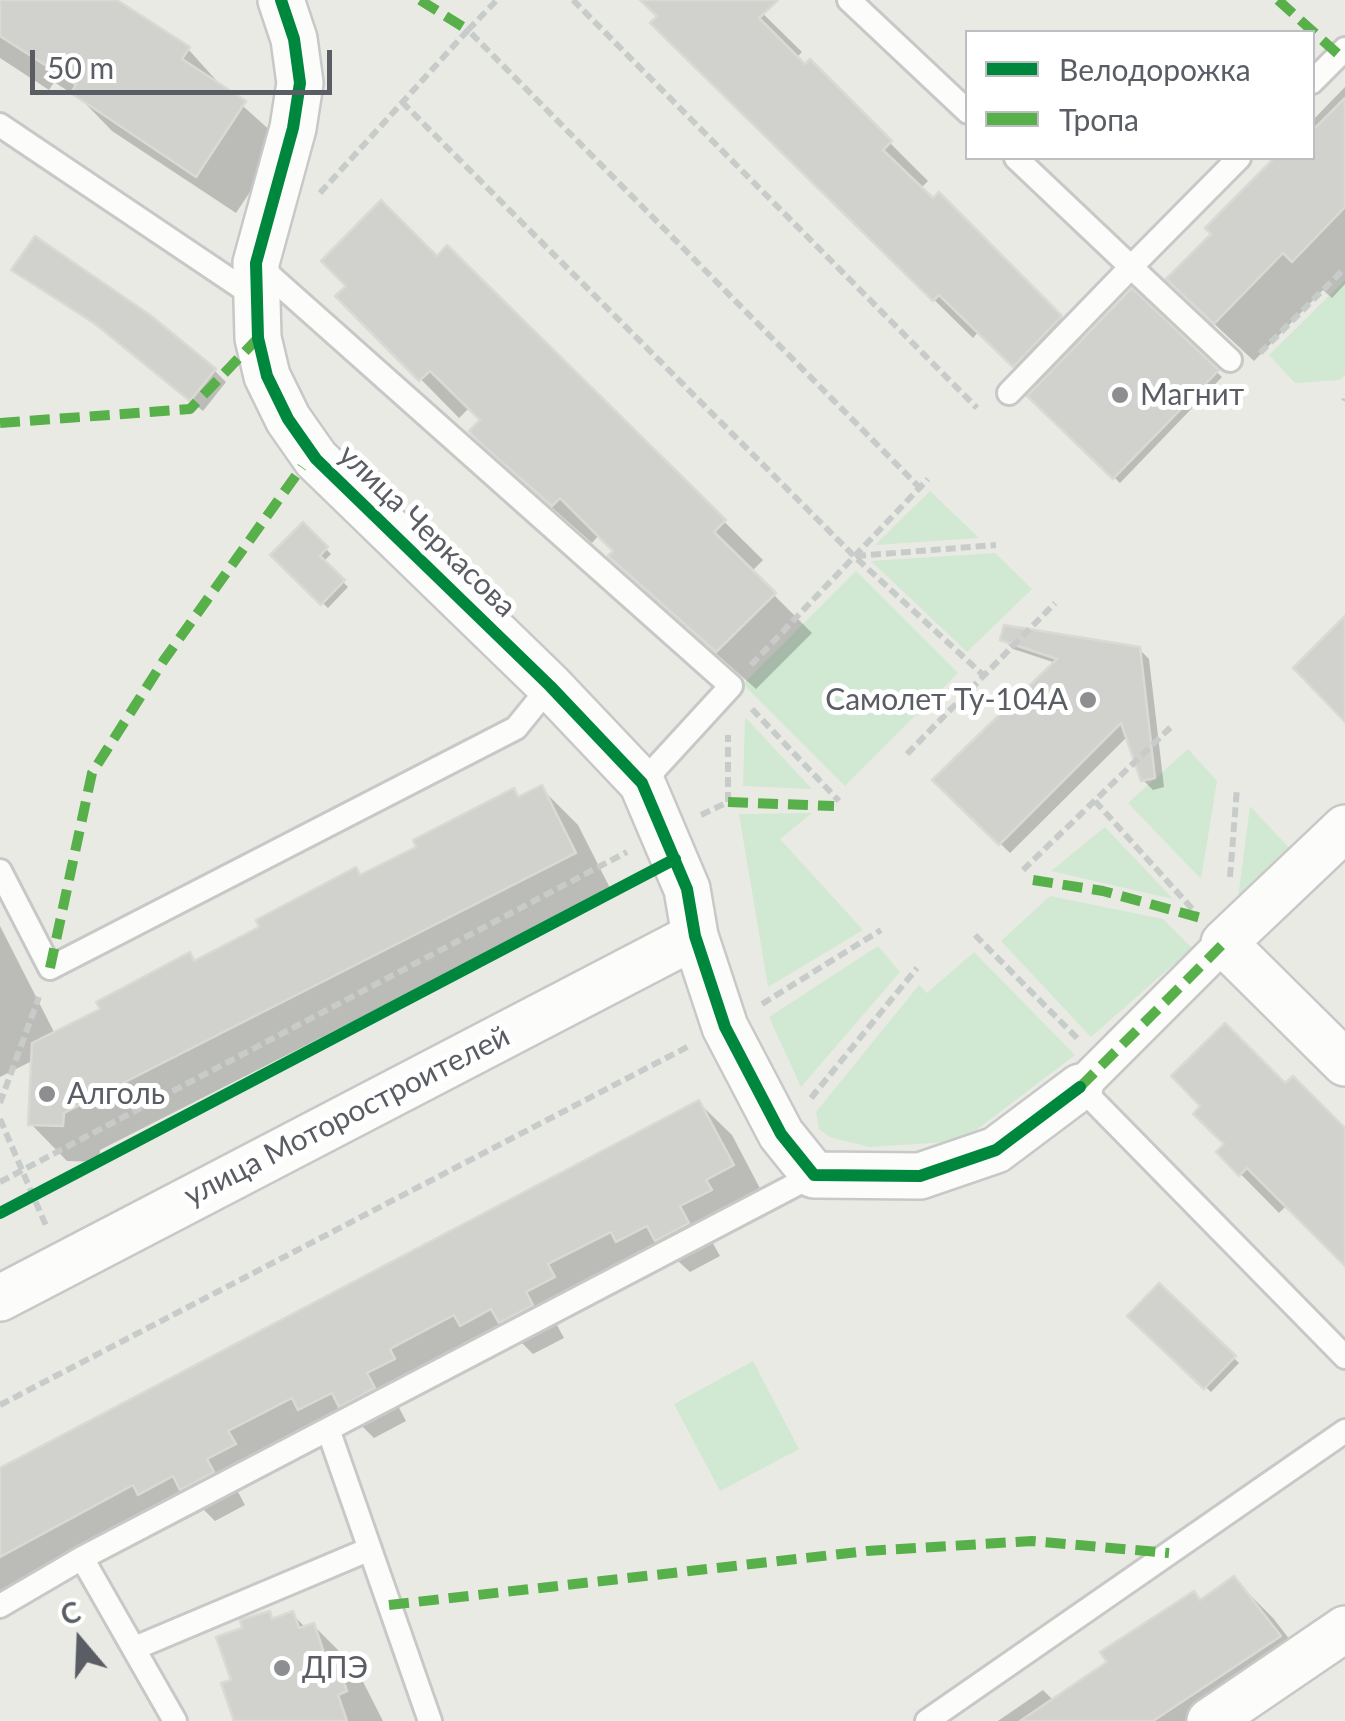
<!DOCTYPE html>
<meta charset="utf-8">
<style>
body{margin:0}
#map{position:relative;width:1345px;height:1721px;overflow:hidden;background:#eaeae5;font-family:Lato,sans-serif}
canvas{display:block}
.legend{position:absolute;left:965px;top:30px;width:350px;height:130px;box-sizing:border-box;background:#fff;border:2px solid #bdbec1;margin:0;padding:12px 18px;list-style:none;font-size:30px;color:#5a5d63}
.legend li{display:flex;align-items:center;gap:20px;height:50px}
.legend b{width:50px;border:2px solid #bdbec1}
.north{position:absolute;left:30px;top:1591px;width:100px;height:100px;-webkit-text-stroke:8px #fff;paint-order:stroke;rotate:341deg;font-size:28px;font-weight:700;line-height:40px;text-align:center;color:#5a5d63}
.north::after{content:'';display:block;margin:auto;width:35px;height:45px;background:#5a5d63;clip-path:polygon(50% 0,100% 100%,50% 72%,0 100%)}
.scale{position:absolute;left:30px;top:50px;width:302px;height:45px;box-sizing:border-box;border:5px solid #5a5d63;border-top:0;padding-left:12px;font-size:30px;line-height:35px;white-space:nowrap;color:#5a5d63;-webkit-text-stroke:8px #fff;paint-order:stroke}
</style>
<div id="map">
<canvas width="1345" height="1721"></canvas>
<ul class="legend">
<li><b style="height:12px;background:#00873e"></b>Велодорожка</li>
<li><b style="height:12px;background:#58b04a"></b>Тропа</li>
</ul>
<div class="north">С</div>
<div class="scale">50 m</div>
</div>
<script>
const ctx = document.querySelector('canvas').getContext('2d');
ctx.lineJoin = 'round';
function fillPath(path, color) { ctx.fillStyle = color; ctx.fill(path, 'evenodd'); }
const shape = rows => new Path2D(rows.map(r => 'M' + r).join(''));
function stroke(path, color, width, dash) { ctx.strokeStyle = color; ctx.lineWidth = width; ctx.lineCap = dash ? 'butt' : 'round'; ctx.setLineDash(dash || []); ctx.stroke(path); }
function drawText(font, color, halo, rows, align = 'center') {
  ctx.font = font + ' Lato,sans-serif'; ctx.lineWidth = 10; ctx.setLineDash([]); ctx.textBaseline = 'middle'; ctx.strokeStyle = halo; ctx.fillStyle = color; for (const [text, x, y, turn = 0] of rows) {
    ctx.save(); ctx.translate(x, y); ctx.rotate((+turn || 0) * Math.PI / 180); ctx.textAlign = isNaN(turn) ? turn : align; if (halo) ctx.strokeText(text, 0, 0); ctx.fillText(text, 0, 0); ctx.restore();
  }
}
const green = shape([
 [1345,280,1345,375,1340,380,1295,383,1269,355],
 [930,491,979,538,875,545],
 [995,553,1032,589,967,652,871,561],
 [856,571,958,673,845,786,743,684],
 [745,717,812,789,743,786],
 [1188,749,1217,781,1201,879,1128,803],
 [1250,806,1291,850,1236,914],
 [812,813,780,839,863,930,768,987,739,814],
 [1105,827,1173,899,1051,871],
 [1050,896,1163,919,1192,948,1091,1037,1001,941],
 [878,946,900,972,801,1087,769,1017],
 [974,952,1075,1055,975,1131,949,1142,869,1147,830,1137,819,1129,816,1112,919,985,927,993],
 [753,1361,799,1449,720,1491,674,1404]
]);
const shadow = shape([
 [0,0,112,0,188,49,225,90,283,142,236,213,112,131,82,100,54,82,49,90,0,58],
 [643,0,749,0,802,52,796,58,805,67,810,63,928,181,920,189,933,202,939,195,1084,341,1132,292,1222,377,1120,483,1031,396,1038,388,979,331,973,338,653,23,660,16],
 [1345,87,1345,284,1332,298,1323,290,1254,361,1208,318,1214,234,1208,228,1277,158,1312,158,1312,121],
 [447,248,763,560,751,572,812,633,756,689,649,594,611,556,616,551,600,534,592,543,521,480,472,431,483,420,470,407,459,418,339,296,437,259],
 [14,270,215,371,226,382,203,411,108,334],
 [303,526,331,554,323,562,348,587,328,608,274,555],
 [1003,639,1139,649,1149,659,1164,787,1153,790,1143,780,1128,736,1010,853,936,780,1056,663,1013,649],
 [541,788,578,825,611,890,100,1150,99,1162,67,1161,31,1124,34,1060,0,1077,0,926,55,1034,103,1010,190,955,197,962,263,928,355,870,362,877,514,791,521,798],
 [1285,1086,1345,1132,1345,1263,1287,1205,1279,1213,1219,1152],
 [699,1103,732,1135,765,1198,711,1240,720,1256,690,1272,677,1260,651,1273,642,1265,579,1297,585,1310,557,1325,564,1338,533,1354,522,1343,494,1357,485,1348,421,1382,426,1392,398,1406,406,1421,374,1438,362,1426,333,1441,259,1464,266,1477,238,1492,245,1505,215,1521,204,1510,173,1526,165,1518,0,1607,0,1472],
 [1159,1286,1239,1363,1211,1392,1131,1316],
 [1234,1579,1273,1618,1317,1675,1249,1721,998,1721,1043,1690,1054,1701],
 [269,1614,276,1620,292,1614,306,1628,313,1625,356,1668,383,1721,237,1721,234,1681,245,1630]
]);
const building = shape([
 [0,0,117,0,190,47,182,59,246,101,196,177,71,93,76,85,0,36,0,0],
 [640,0,778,0,759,18,805,64,810,59,892,141,883,150,933,198,939,192,1062,316,1013,367,939,295,933,301,650,23,657,16,640,0],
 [1345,98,1345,207,1292,262,1283,253,1214,324,1166,279,1211,234,1205,228,1274,158,1312,158,1312,131,1345,98],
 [381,200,437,256,447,245,726,520,714,532,776,593,716,652,608,556,613,551,560,498,552,506,479,442,469,431,480,420,430,371,419,381,335,296,346,286,321,261,381,200],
 [35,236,150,315,216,369,190,401,94,323,11,270,35,236],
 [1132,288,1219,370,1113,479,1027,396,1132,288],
 [303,522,328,547,320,556,345,580,321,605,270,555,303,522],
 [1345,616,1345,722,1293,668,1345,616],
 [1004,625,1140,647,1155,778,1141,781,1121,723,999,845,932,780,1057,659,1000,640,1004,625],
 [542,785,576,853,64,1113,63,1126,28,1125,32,1043,100,1009,96,1002,190,952,194,961,259,927,256,920,356,867,360,875,416,847,413,840,514,788,518,797,542,785],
 [1225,1023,1285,1083,1293,1076,1345,1128,1345,1266,1247,1168,1239,1176,1216,1152,1224,1144,1193,1114,1200,1106,1171,1076,1225,1023],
 [699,1100,734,1165,706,1180,712,1190,680,1206,689,1223,655,1241,647,1226,616,1242,611,1232,548,1264,555,1277,526,1292,533,1305,499,1323,491,1309,460,1326,454,1315,390,1349,395,1359,367,1373,375,1388,339,1407,332,1393,298,1410,292,1398,228,1431,236,1444,207,1459,214,1472,180,1490,173,1476,138,1495,133,1485,0,1557,0,1468,699,1100],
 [1159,1283,1236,1356,1204,1389,1127,1316,1159,1283],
 [1234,1576,1281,1636,1153,1721,1020,1721,1107,1662,1100,1652,1194,1591,1200,1600,1234,1576],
 [270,1611,272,1619,293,1611,299,1628,314,1623,325,1656,333,1654,347,1691,338,1695,347,1721,234,1721,221,1683,231,1680,216,1637,242,1628,240,1620,270,1611]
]);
const path = shape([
 [573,0,977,408],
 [468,30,497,0],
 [402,102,854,556,982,674],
 [320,193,468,30,920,488],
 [1260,353,1345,268],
 [1344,401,1345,399],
 [856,556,996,545],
 [751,665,928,479],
 [752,709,839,801],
 [907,754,1055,603],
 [1095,801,1196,913],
 [701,815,728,802,728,735],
 [1023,870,1174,724],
 [1230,877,1237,788],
 [975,935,1078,1039],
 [762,1004,881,930],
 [811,1098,917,968],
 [0,1103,39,997],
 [0,1119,47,1228],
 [0,1182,627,852],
 [0,1405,691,1045]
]);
const service = shape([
 [849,0,968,112],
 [1312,82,1345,49],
 [0,125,254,296],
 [1016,158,1131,267,1239,158],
 [259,266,731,686,642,783],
 [1009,393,1131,267,1230,360],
 [0,871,50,968,516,728,550,686],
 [1080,1087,1345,1357],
 [329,1432,430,1721],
 [82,1558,175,1721],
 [0,1606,82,1558,814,1175],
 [135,1648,370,1549],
 [927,1721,1345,1431]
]);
const pedestrian = shape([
 [1080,1087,1224,943]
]);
const minor = shape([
 [281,0,294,39,300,83,293,128,256,263,258,338,267,376,288,419,316,459,550,686,642,783,687,889,695,936,725,1027,781,1134,814,1175,920,1176,996,1150,1080,1087],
 [1345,828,1224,943,1345,1063],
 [0,1298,695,936],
 [1210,1721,1345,1629]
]);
const quiet = shape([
 [420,0,468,30],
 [1278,0,1339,55],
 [0,423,190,409,258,338],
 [728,802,834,806],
 [1033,880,1103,891,1201,918],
 [50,968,92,773,164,660,302,467],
 [1080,1087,1224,943],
 [389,1605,867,1551,1032,1541,1169,1553]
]);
const cycleway = shape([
 [281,0,294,39,300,83,293,128,256,263,258,338,267,376,288,419,316,459,550,686,642,783,687,889,695,936,725,1027,781,1134,814,1175,920,1176,996,1150,1080,1087],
 [0,1213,675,859]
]);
const markers = [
 [1120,395,10,"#8c8e90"],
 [1088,700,10,"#8c8e90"],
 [47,1094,10,"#8c8e90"],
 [282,1668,10,"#8c8e90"]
];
const poiNames = [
 ["Магнит",1140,395],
 ["Самолет Ту-104А",1068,700,"right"],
 ["Алголь",67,1094],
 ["ДПЭ",302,1668]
];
const streetNames = [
 ["улица Черкасова",427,531,44],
 ["улица Моторостроителей",347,1116,-27]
];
fillPath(green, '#d1e8d2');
fillPath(shadow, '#0003');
fillPath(building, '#d1d1ce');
stroke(building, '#dad9d4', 2.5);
stroke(service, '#c7c8c7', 28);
stroke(pedestrian, '#c7c8c7', 40);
stroke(minor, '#c7c8c7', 50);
stroke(path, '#c7ccca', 6, [10, 5]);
stroke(service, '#fcfcfb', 22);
stroke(pedestrian, '#fcfcfb', 35);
stroke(minor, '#fcfcfb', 45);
stroke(quiet, '#58b04a', 10, [20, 10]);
stroke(cycleway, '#00873e', 12);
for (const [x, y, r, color] of markers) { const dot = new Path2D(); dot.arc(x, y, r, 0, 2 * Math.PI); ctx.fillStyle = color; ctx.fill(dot); stroke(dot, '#fff', 4); }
drawText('30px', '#5a5d63', '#fff', poiNames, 'left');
drawText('30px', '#5a5d63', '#fff', streetNames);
</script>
